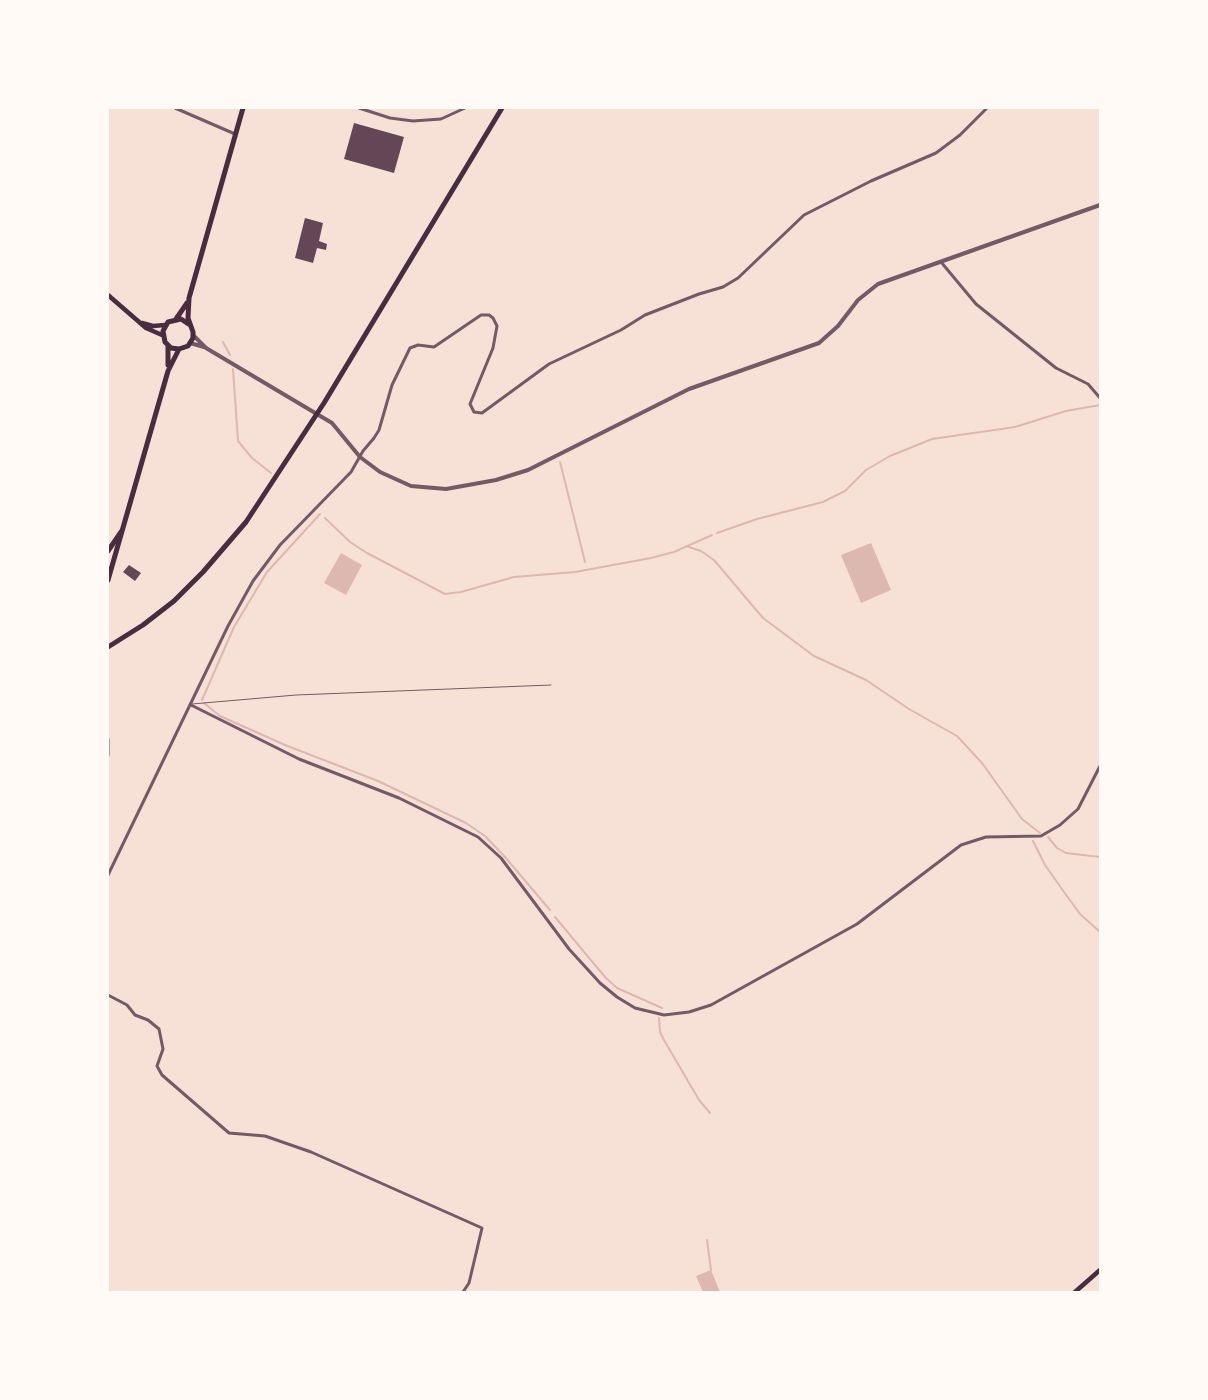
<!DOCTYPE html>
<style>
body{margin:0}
#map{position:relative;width:1208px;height:1400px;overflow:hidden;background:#f7e1d7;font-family:"Archivo Narrow",sans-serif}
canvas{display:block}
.frame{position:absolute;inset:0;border:109px solid #fffaf5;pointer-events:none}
</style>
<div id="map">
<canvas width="1208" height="1400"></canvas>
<div class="frame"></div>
</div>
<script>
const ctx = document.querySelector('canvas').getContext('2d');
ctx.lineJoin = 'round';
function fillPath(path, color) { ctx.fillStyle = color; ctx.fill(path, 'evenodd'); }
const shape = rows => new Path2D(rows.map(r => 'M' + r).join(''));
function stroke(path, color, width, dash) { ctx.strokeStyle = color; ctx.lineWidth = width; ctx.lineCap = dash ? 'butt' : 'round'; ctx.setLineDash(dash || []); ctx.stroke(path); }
const water = shape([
 [871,543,891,590,861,603,841,555],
 [341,553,362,565,346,595,324,583],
 [711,1270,720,1292,703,1292,696,1276]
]);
const stream = shape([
 [223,342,230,355],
 [233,369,238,441,252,458,271,473],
 [560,462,585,562],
 [325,518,350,542,367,553,445,594,461,592,514,577,575,572,651,558,674,552,712,535],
 [717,533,757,519,823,502,845,491,866,470,890,456,932,439,1015,427,1066,411,1100,405],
 [686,546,701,551,714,560,763,618,814,656,866,680,909,709,957,736,982,763,1022,819,1040,833],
 [202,700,234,627,267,572,320,514],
 [204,703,220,716,285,745,378,781,466,823,485,836,505,857,550,910],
 [1048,837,1057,848,1066,853,1100,857],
 [1033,841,1045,865,1064,892,1080,914,1100,932],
 [555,917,605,977,617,988,662,1008],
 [659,1018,660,1032,664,1040,699,1100,710,1113],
 [707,1240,711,1270]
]);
const building = shape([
 [354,123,404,137,394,173,344,159],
 [305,218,323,223,319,241,327,244,326,250,317,248,313,263,295,258],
 [129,565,141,573,135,581,123,572]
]);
const service = shape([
 [192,704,296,695,551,685]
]);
const minor = shape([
 [175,108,235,134],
 [359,108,390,118,413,121,441,119,465,108],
 [941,262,976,304,1056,368,1088,384,1100,398],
 [191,705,299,759,399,798,478,837,501,858,569,949,600,983,617,997,635,1008,664,1015,689,1012,711,1005,857,924,961,845,986,837,1041,836,1060,825,1078,809,1100,766],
 [108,739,108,755],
 [108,875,228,626,253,581,280,545,351,472,363,451,374,438,379,430,392,385,410,348,418,345,434,347,481,315,489,315,493,318,497,326,493,348,470,404,474,412,482,413,549,364,621,330,645,315,699,294,723,287,738,278,804,215,871,181,936,153,960,135,987,108],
 [108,995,127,1005,135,1015,148,1020,159,1029,163,1049,157,1066,162,1075,229,1133,265,1136,311,1152,482,1228,469,1283,463,1292]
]);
const tertiary = shape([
 [193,335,206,348,332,423,360,457,380,472,411,486,446,489,496,480,528,470,689,389,819,343,838,326,858,300,878,284,1100,205],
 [190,343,204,347]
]);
const secondary = shape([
 [108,295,146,328,162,335],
 [142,323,153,326,165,325],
 [1075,1292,1100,1270]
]);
const primary = shape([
 [176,319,187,303],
 [190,325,181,319,168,322,163,331,165,342,171,348,179,349,188,346,193,338,193,332,188,318,189,298,243,108],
 [168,346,168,365],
 [108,580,168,371,179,349]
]);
const trunk = shape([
 [108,551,121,532],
 [108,572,108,575],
 [108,647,143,625,174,601,203,572,246,522,324,403,502,108]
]);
fillPath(water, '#dcb8b0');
stroke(stream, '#dcb8b0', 2);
fillPath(building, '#644757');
stroke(service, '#755966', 1);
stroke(minor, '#755966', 3);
stroke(tertiary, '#755966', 4);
stroke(secondary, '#4a2c40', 4.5);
stroke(primary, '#4a2c40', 5);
stroke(trunk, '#4a2c40', 5);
</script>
